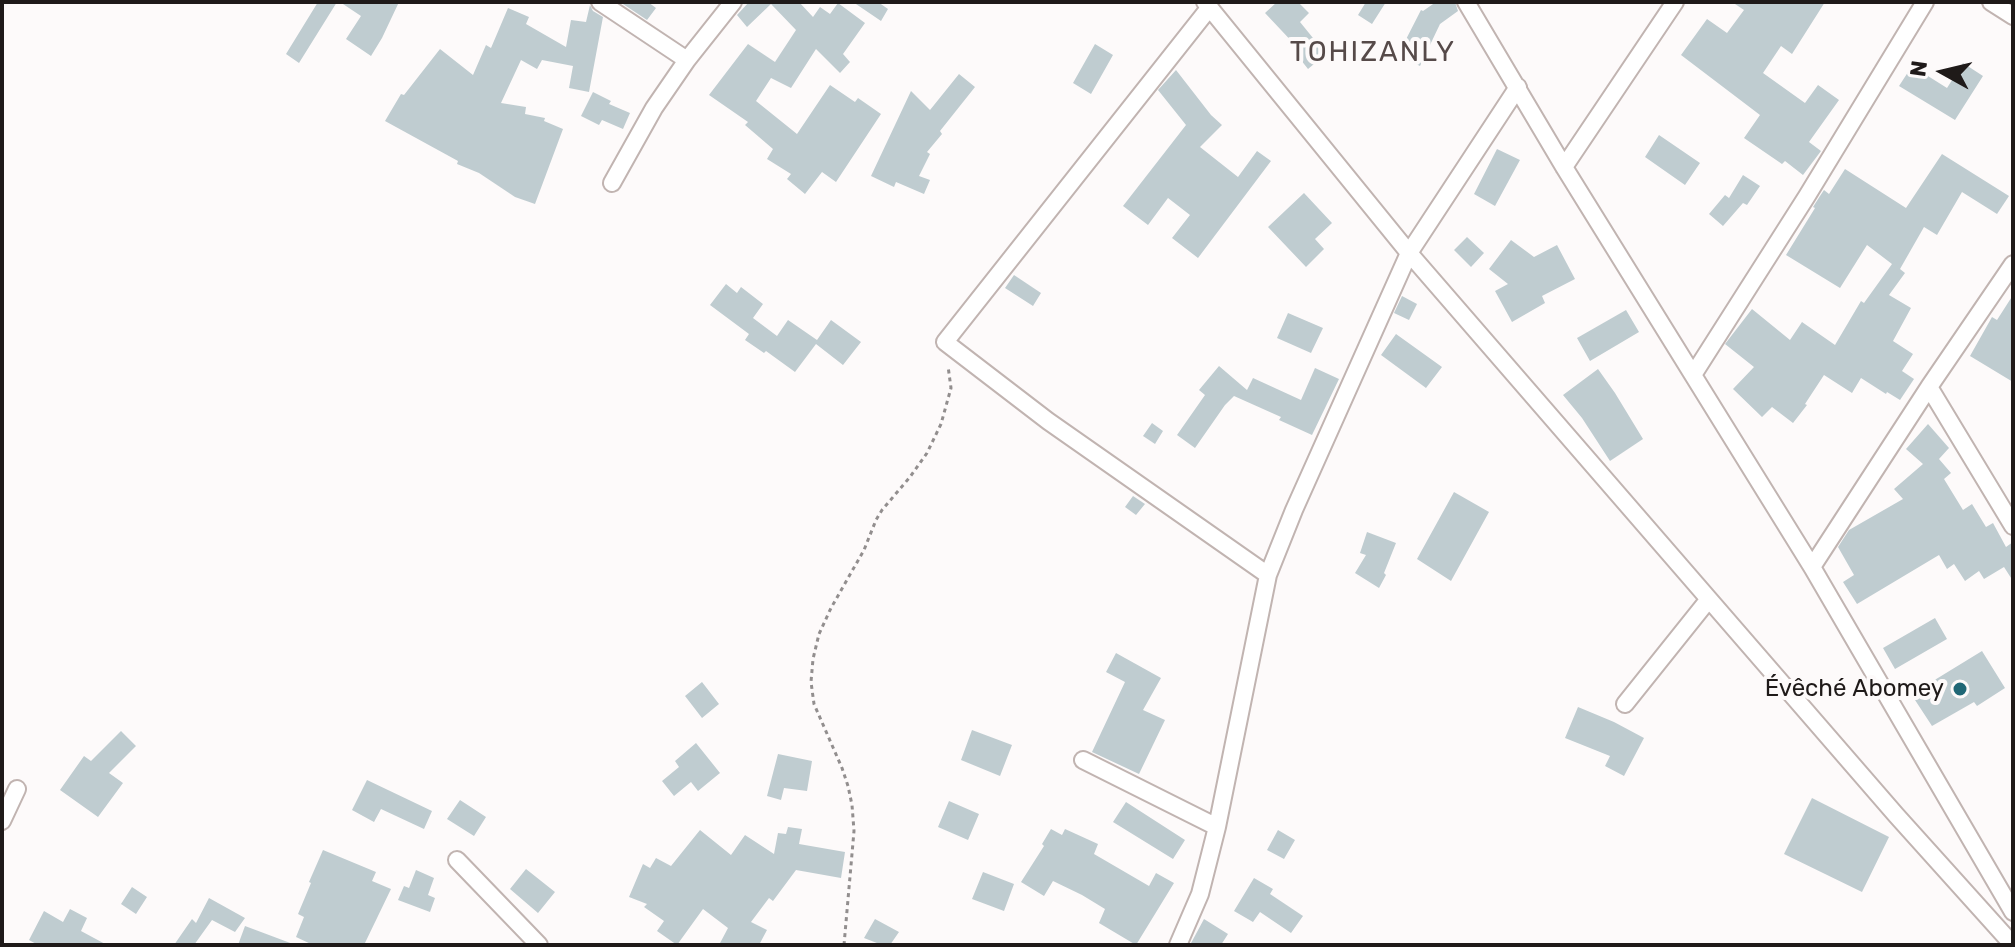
<!DOCTYPE html>
<meta charset="utf-8">
<style>
body{margin:0}
#map{position:relative;width:2015px;height:947px;overflow:hidden;background:#fdfafa;font-family:Rubik,sans-serif}
canvas{display:block}
.frame{position:absolute;inset:0;border:4px solid #1f1a19;pointer-events:none}
.north{position:absolute;left:1903px;top:32px;width:80px;height:80px;-webkit-text-stroke:6px #fdfafa;paint-order:stroke;rotate:278deg;font-size:22px;font-weight:700;line-height:32px;text-align:center;color:#1f1a19}
.north::after{content:'';display:block;margin:auto;width:28px;height:36px;background:#1f1a19;clip-path:polygon(50% 0,100% 100%,50% 72%,0 100%)}
</style>
<div id="map">
<canvas width="2015" height="947"></canvas>
<div class="frame"></div>
<div class="north">N</div>
</div>
<script>
const ctx = document.querySelector('canvas').getContext('2d');
ctx.lineJoin = 'round';
function fillPath(path, color) { ctx.fillStyle = color; ctx.fill(path, 'evenodd'); }
const shape = rows => new Path2D(rows.map(r => 'M' + r).join(''));
function stroke(path, color, width, dash) { ctx.strokeStyle = color; ctx.lineWidth = width; ctx.lineCap = dash ? 'butt' : 'round'; ctx.setLineDash(dash || []); ctx.stroke(path); }
function drawText(font, color, halo, rows, align = 'center') {
  ctx.font = font + ' Rubik,sans-serif'; ctx.lineWidth = 8; ctx.setLineDash([]); ctx.textBaseline = 'middle'; ctx.strokeStyle = halo; ctx.fillStyle = color; for (const [text, x, y, turn = 0] of rows) {
    ctx.save(); ctx.translate(x, y); ctx.rotate((+turn || 0) * Math.PI / 180); ctx.textAlign = isNaN(turn) ? turn : align; if (halo) ctx.strokeText(text, 0, 0); ctx.fillText(text, 0, 0); ctx.restore();
  }
}
const building = shape([
 [318,2,337,2,299,63,286,54],
 [340,2,399,2,382,38,371,56,346,39,361,16],
 [620,2,648,2,656,8,647,20],
 [749,2,799,2,813,17,820,7,830,14,838,3,865,23,843,54,850,62,840,73,816,49,791,88,771,78,756,101,797,134,830,85,855,102,858,98,881,114,836,182,822,172,805,194,787,179,791,174,767,159,773,149,745,125,748,122,709,95,748,44,775,62,796,30,771,4,747,27,737,15],
 [853,2,878,2,888,9,881,21],
 [1277,2,1298,2,1309,13,1300,22,1326,54,1308,69,1293,50,1297,47,1265,13],
 [1366,2,1386,2,1372,24,1358,15],
 [1436,2,1455,2,1458,11,1440,24,1420,66,1398,55,1421,10,1423,11],
 [1732,2,1825,2,1792,54,1781,46,1763,73,1805,103,1818,85,1839,100,1809,142,1821,151,1803,175,1785,161,1782,164,1744,138,1760,115,1681,55,1707,19,1727,33,1744,10],
 [590,5,593,11,603,17,589,92,569,88,573,66,542,60,537,69,521,60,501,103,526,107,525,114,545,118,544,121,563,129,535,204,515,197,479,173,457,164,458,161,385,121,401,94,404,95,440,49,473,75,486,45,491,48,508,8,529,17,526,24,566,47,571,20,586,22],
 [1095,44,1113,55,1091,94,1073,83],
 [1963,63,1983,76,1955,120,1899,86,1912,66,1947,88],
 [1176,70,1211,115,1222,125,1200,147,1238,177,1257,151,1271,161,1198,258,1172,238,1190,215,1168,198,1148,225,1123,206,1186,125,1158,90],
 [959,74,975,87,940,131,942,134,927,152,930,154,919,176,930,180,924,194,896,182,894,187,871,176,911,91,930,110],
 [593,92,611,101,609,104,630,113,623,129,602,120,599,125,581,116],
 [1659,135,1700,163,1685,185,1645,157],
 [1497,149,1520,160,1495,206,1474,194],
 [1942,154,2009,196,1997,214,1962,192,1937,235,1924,227,1900,269,1905,273,1889,295,1911,308,1893,341,1913,354,1902,371,1914,379,1900,400,1887,392,1886,394,1861,378,1852,393,1824,375,1805,404,1807,405,1793,423,1772,407,1762,417,1733,389,1754,367,1725,344,1752,309,1790,340,1802,322,1835,345,1861,301,1864,303,1892,264,1867,245,1840,288,1786,255,1815,208,1813,207,1820,196,1824,190,1829,194,1845,169,1906,208],
 [1743,175,1760,186,1747,205,1743,203,1723,226,1709,214,1725,195,1729,198],
 [1304,193,1332,223,1315,239,1324,249,1306,267,1268,227],
 [1467,237,1484,253,1471,267,1454,250],
 [1511,240,1534,257,1557,245,1575,279,1542,296,1545,303,1512,322,1495,291,1508,284,1489,269],
 [1014,275,1041,293,1033,306,1005,288],
 [726,284,737,293,741,287,763,304,753,318,777,336,788,320,817,340,831,320,861,342,843,365,816,344,795,372,766,351,764,353,745,340,749,334,710,305],
 [2013,295,2013,382,1970,356,1992,317,1997,320],
 [1402,296,1417,304,1409,320,1394,313],
 [1626,310,1639,332,1590,361,1577,338],
 [1288,313,1323,328,1311,353,1277,338],
 [1396,334,1442,367,1426,388,1381,355],
 [1219,366,1247,390,1253,378,1301,400,1315,368,1339,379,1312,435,1279,420,1281,417,1234,396,1225,405,1195,448,1177,435,1205,395,1199,390],
 [1598,369,1615,393,1643,439,1610,461,1582,418,1563,395],
 [1152,423,1163,431,1155,444,1143,436],
 [1928,424,1949,448,1939,459,1951,473,1944,479,1963,510,1972,504,1986,527,1993,523,2006,547,2013,542,2013,581,2004,567,1984,579,1979,571,1965,581,1954,564,1947,569,1939,555,1857,604,1843,582,1854,575,1838,547,1849,530,1903,499,1894,489,1923,464,1906,449],
 [1454,492,1489,512,1451,581,1417,559],
 [1133,496,1145,504,1136,515,1125,507],
 [1367,532,1396,543,1384,573,1386,575,1379,588,1355,573,1366,555,1360,553],
 [1935,618,1947,639,1895,669,1883,648],
 [1982,651,2005,688,1977,706,1974,702,1932,726,1915,700,1936,686,1933,681],
 [1116,653,1161,678,1143,710,1165,720,1139,774,1092,752,1125,682,1106,672],
 [702,682,719,704,702,718,685,696],
 [1578,707,1614,722,1644,738,1624,776,1605,766,1610,756,1565,738],
 [972,730,1012,745,1000,776,961,760],
 [121,731,136,746,109,773,123,783,98,817,60,790,84,756,91,761],
 [696,743,720,773,698,791,691,782,674,796,662,781,679,767,675,761],
 [778,754,812,761,807,791,784,788,781,800,767,796],
 [367,780,432,811,424,829,381,809,374,822,352,810],
 [1812,798,1889,837,1862,892,1784,854],
 [460,800,486,817,474,836,447,819],
 [949,801,979,814,968,840,938,827],
 [1126,802,1185,840,1173,859,1113,822],
 [788,827,802,829,799,844,845,852,841,878,796,870,773,901,769,898,751,922,767,930,759,945,719,945,728,928,703,909,677,945,657,931,664,921,644,907,647,904,629,897,643,864,650,868,656,858,671,866,700,830,731,855,745,835,774,854,778,833,786,834],
 [1051,829,1062,835,1065,829,1098,844,1094,854,1149,886,1156,873,1174,883,1136,945,1099,923,1105,909,1082,895,1053,881,1044,896,1021,882,1044,846,1042,844],
 [1278,830,1295,840,1284,859,1267,850],
 [323,850,376,872,372,881,391,889,364,945,313,945,296,937,304,917,298,914,311,883,309,882],
 [526,869,555,892,538,913,510,889],
 [416,870,434,878,428,895,435,898,430,912,398,900,404,886,409,888],
 [983,872,1014,884,1004,911,972,899],
 [1254,878,1273,889,1270,894,1303,916,1291,933,1260,912,1253,922,1234,911],
 [132,887,147,897,136,914,121,904],
 [209,898,245,918,235,932,212,920,194,945,174,945,192,919,196,923],
 [70,909,87,918,81,931,107,945,38,945,29,940,44,911,63,922],
 [875,919,899,932,890,945,882,945,864,938],
 [1204,919,1228,934,1221,945,1190,945],
 [245,926,293,944,292,945,238,945]
]);
const path = shape([
 [844,945,854,831,852,805,848,786,842,768,814,704,811,682,813,659,819,634,831,608,864,550,876,520,882,510,910,477,927,453,941,424,951,388,948,366]
]);
const minor = shape([
 [600,2,687,60],
 [1205,2,1409,253,1896,815,2013,945],
 [1466,2,1564,167,1812,567,2013,912],
 [1991,2,2013,16],
 [1210,7,945,342,1048,421,1268,575],
 [1564,167,1675,2],
 [612,183,654,108,687,60,733,2],
 [1693,375,1807,196,1925,2],
 [1929,387,2013,526],
 [1812,567,1929,387,2013,264],
 [1625,704,1709,599],
 [1083,760,1217,827],
 [2,821,17,789],
 [457,860,539,945],
 [1178,945,1200,894,1217,827,1268,575,1294,510,1409,253,1518,87]
]);
const markers = [
 [1960,689,8,"#206776"]
];
const poiNames = [
 ["Évêché Abomey",1944,689]
];
const quarterNames = [
 ["TOHIZANLY",1373,53]
];
fillPath(building, '#bfccd0');
stroke(minor, '#c1b4b1', 20);
stroke(path, '#928e8e', 3, [4, 4]);
stroke(minor, '#fff', 16);
for (const [x, y, r, color] of markers) { const dot = new Path2D(); dot.arc(x, y, r, 0, 2 * Math.PI); ctx.fillStyle = color; ctx.fill(dot); stroke(dot, '#fdfafa', 3); }
drawText('24px', '#1f1a19', '#fdfafa', poiNames, 'right');
ctx.letterSpacing = '2px';
drawText('28px', '#564a49', '#fdfafa', quarterNames);
ctx.letterSpacing = '0px';
</script>
